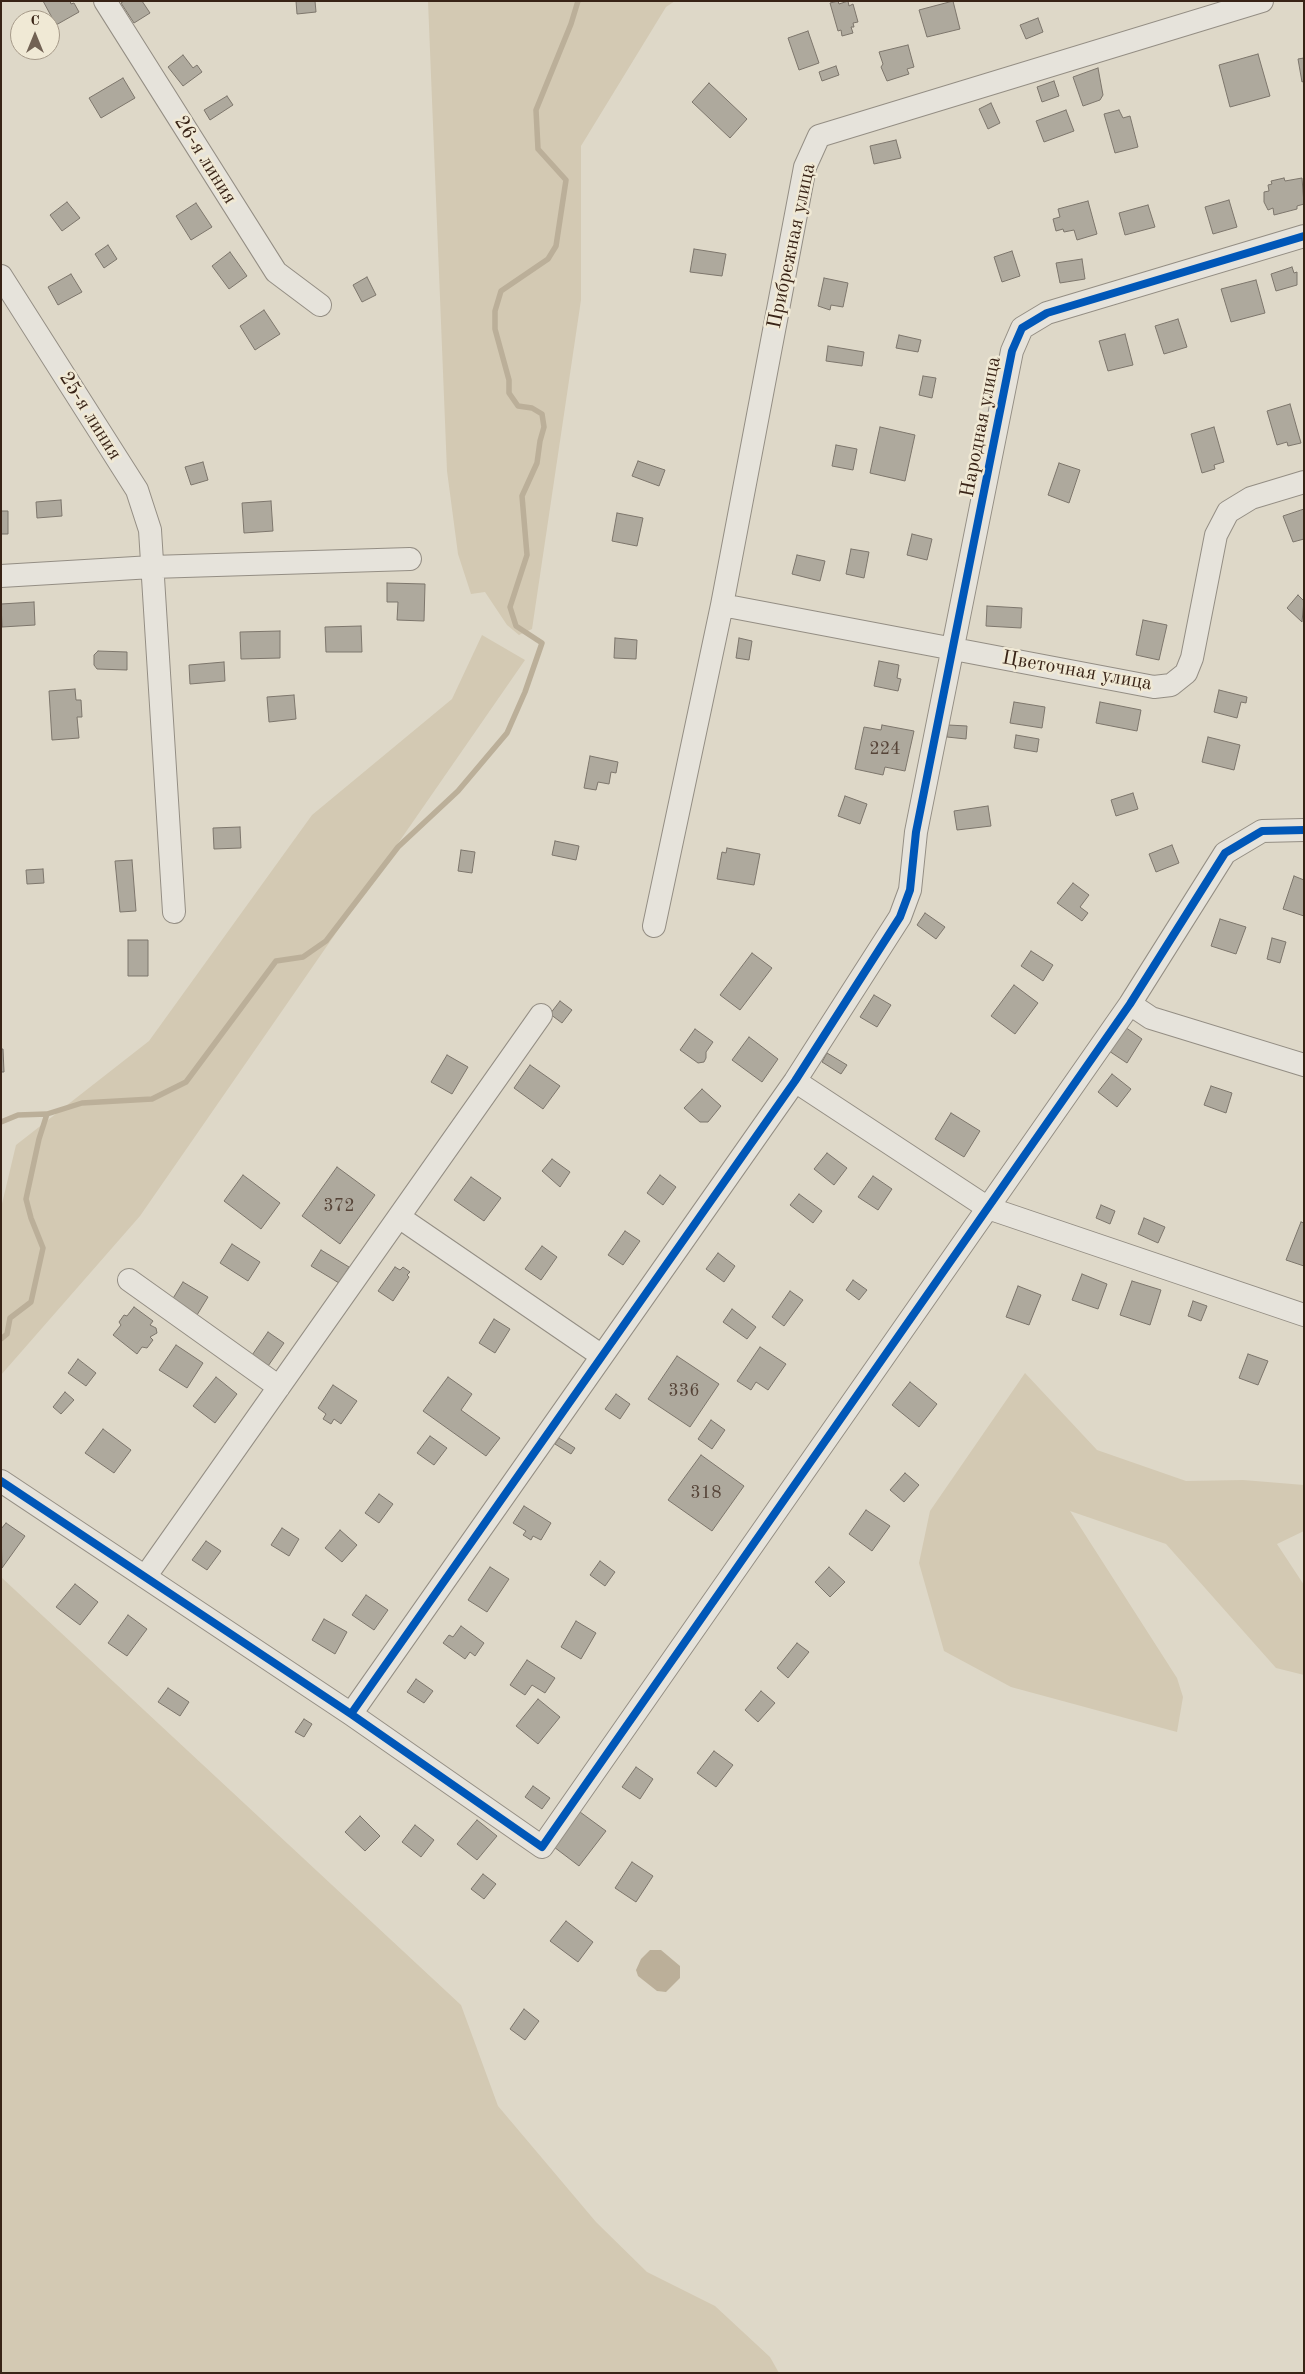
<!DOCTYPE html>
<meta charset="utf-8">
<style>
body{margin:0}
#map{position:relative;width:1305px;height:2374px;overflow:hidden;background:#ded8c8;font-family:"Old Standard TT",serif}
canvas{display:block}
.frame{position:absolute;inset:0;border:2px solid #382316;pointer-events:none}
.north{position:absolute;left:10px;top:10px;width:50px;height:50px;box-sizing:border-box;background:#f0e9d5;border:1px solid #a69a89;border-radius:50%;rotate:0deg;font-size:14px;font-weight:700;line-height:20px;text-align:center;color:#382316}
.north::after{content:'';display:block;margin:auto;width:18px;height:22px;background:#726254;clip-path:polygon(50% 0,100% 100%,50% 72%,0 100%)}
</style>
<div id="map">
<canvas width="1305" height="2374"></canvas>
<div class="frame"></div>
<div class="north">С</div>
</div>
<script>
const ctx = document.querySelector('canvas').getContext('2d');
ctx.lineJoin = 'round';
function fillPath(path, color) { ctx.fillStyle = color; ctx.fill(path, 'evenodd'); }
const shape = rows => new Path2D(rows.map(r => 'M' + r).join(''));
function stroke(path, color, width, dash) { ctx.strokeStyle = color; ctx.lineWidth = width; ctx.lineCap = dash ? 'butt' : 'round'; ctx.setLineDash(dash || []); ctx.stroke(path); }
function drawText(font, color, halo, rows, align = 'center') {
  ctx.font = font + ' "Old Standard TT",serif'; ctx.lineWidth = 5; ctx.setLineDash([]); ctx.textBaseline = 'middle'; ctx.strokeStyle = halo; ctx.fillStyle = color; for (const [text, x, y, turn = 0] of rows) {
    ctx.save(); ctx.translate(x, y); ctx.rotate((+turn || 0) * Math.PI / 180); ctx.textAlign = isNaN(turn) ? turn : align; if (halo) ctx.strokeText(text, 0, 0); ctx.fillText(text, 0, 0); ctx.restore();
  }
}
const green = shape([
 [428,1,675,1,666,7,581,146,581,300,532,629,519,635,507,625,485,592,471,594,458,554,447,471],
 [482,635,525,660,140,1216,1,1375,1,1208,16,1145,149,1041,312,815,452,699],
 [1025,1373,1097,1450,1186,1481,1243,1480,1304,1485,1304,1531,1277,1544,1304,1585,1304,1675,1276,1668,1166,1544,1070,1511,1177,1678,1183,1697,1177,1732,1011,1687,944,1651,919,1563,930,1511],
 [1,1577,461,2005,498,2106,596,2222,647,2272,715,2306,770,2357,779,2373,1,2373]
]);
const water = shape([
 [650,1950,661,1950,680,1966,680,1978,666,1992,657,1991,638,1976,636,1970,641,1959]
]);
const stream = shape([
 [1,1122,18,1115,47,1114],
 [1,1339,7,1334,10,1318,31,1302,43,1248,31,1218,26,1199,39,1139,47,1114,82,1103,152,1099,186,1082,276,961,303,957,326,941,398,847,458,791,507,733,525,692,542,643,516,626,510,607,527,555,522,496,537,463,540,441,544,427,542,414,532,408,518,406,509,393,509,380,495,329,495,311,501,291,548,259,556,246,566,180,538,149,536,110,571,24,578,1]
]);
const building = shape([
 [43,1,70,1,71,4,74,3,79,12,56,25,43,1],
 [142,1,150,13,134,23,121,3,124,1,142,1],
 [296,1,315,1,316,12,297,14,296,1],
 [838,1,839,4,848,1,849,6,853,4,858,22,853,23,854,27,851,27,853,33,842,36,841,30,838,31,830,3,838,1],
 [953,1,960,29,927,37,919,10,953,1],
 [1038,18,1043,32,1026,39,1020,25,1038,18],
 [808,31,819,63,799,70,788,38,808,31],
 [908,45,914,67,907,69,909,74,887,81,881,67,883,64,879,52,908,45],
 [1258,54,1270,96,1230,107,1219,65,1258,54],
 [183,55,193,68,197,65,202,72,183,86,168,67,183,55],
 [1304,58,1304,81,1302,82,1298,59,1304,58],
 [836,66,839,75,822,81,819,72,836,66],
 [1098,68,1103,95,1100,100,1083,106,1073,77,1098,68],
 [123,78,135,98,101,118,89,98,123,78],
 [1054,81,1059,96,1042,102,1037,87,1054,81],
 [709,83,747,119,730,138,692,102,709,83],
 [227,96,233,105,210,120,204,110,227,96],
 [991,103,1000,123,988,129,979,109,991,103],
 [1066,110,1074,131,1044,142,1036,121,1066,110],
 [1119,110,1123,118,1130,116,1138,147,1115,153,1104,114,1119,110],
 [896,140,901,158,874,164,870,146,896,140],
 [1284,178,1285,181,1302,178,1304,204,1297,206,1297,209,1274,215,1273,208,1268,210,1264,202,1264,192,1269,191,1268,185,1272,184,1271,181,1284,178],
 [1229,200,1237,227,1213,234,1205,207,1229,200],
 [1088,201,1097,234,1077,240,1074,230,1064,232,1063,229,1056,231,1053,219,1060,217,1058,209,1088,201],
 [67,202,80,218,62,231,50,215,67,202],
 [196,203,212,227,191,240,176,216,196,203],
 [1148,205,1155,227,1125,235,1119,213,1148,205],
 [108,245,117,259,104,268,95,254,108,245],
 [694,249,726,254,722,276,690,272,694,249],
 [1012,251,1020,276,1002,282,994,257,1012,251],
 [230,252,247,276,229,289,212,266,230,252],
 [1082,259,1085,279,1060,283,1056,263,1082,259],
 [1292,267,1294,273,1297,272,1297,285,1276,291,1271,274,1292,267],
 [71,274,82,292,58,305,48,287,71,274],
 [367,277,376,295,362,302,353,285,367,277],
 [824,278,848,283,843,307,831,305,830,310,818,306,824,278],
 [1256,280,1265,313,1231,322,1221,289,1256,280],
 [264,310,280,334,255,350,240,326,264,310],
 [1178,319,1187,347,1164,354,1155,326,1178,319],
 [1125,334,1133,365,1108,371,1099,341,1125,334],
 [899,335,921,340,918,352,896,348,899,335],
 [828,346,864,352,862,366,826,361,828,346],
 [923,376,936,378,932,398,919,395,923,376],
 [1290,404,1301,443,1288,446,1287,442,1277,445,1267,411,1290,404],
 [880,427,915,435,905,481,870,473,880,427],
 [1214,427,1224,462,1214,465,1215,469,1202,473,1191,434,1214,427],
 [836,445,857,449,853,470,832,466,836,445],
 [638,461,665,470,659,486,632,476,638,461],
 [203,462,208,480,191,485,185,467,203,462],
 [1059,463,1080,470,1069,503,1048,495,1059,463],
 [61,500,62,516,37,518,36,502,61,500],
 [271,501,273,531,244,533,242,503,271,501],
 [1304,509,1304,539,1293,542,1283,516,1304,509],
 [1,511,8,511,8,534,1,534,1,511],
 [617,513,643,518,637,546,612,541,617,513],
 [912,534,932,539,927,560,907,555,912,534],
 [851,549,869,552,864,578,846,574,851,549],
 [797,555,825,561,820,581,792,574,797,555],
 [387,583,425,584,424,621,397,620,398,602,387,602,387,583],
 [1298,595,1304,601,1302,622,1287,608,1298,595],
 [34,602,35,625,2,627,1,604,34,602],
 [987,606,1022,608,1021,628,986,626,987,606],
 [1143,620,1167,625,1159,660,1136,655,1143,620],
 [361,626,362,652,326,652,325,627,361,626],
 [280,631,280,658,241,659,240,632,280,631],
 [615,638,637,640,636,659,614,658,615,638],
 [739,638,752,641,749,660,736,658,739,638],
 [98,651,127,652,127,670,97,669,94,665,94,655,98,651],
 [879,661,899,665,897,678,901,679,898,691,874,686,879,661],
 [224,662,225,681,190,684,189,665,224,662],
 [75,689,76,700,81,700,82,717,77,717,79,738,52,740,49,691,75,689],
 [1219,690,1247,697,1246,703,1241,702,1237,718,1214,712,1219,690],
 [294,695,296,719,269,722,267,697,294,695],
 [1014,702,1045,707,1042,728,1010,723,1014,702],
 [1100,702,1141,710,1137,731,1096,723,1100,702],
 [882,725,914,731,905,771,885,767,883,775,855,769,864,727,881,730,882,725],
 [948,725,967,726,966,739,947,737,948,725],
 [1016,735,1039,739,1037,752,1014,748,1016,735],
 [1208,737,1240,745,1234,770,1202,762,1208,737],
 [590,756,618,762,616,773,611,772,609,784,598,782,596,790,584,788,590,756],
 [1133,793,1138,809,1116,816,1111,800,1133,793],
 [845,796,867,804,860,824,838,816,845,796],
 [988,806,991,826,957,830,954,811,988,806],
 [240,827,241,848,214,849,213,828,240,827],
 [555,841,579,846,576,860,552,855,555,841],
 [1172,845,1179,863,1156,872,1149,854,1172,845],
 [727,848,760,854,754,885,717,879,722,852,726,853,727,848],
 [461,850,475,852,472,873,458,871,461,850],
 [132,860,136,911,120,912,115,861,132,860],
 [43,869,44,883,27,884,26,870,43,869],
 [1294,876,1304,880,1304,916,1283,909,1294,876],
 [1073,883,1089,895,1080,907,1088,913,1082,921,1057,903,1073,883],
 [925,913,945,927,936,939,917,925,925,913],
 [1220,919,1246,927,1236,954,1211,946,1220,919],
 [1272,938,1286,942,1280,963,1267,959,1272,938],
 [128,940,148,940,148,976,128,976,128,940],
 [1031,951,1053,965,1043,981,1021,966,1031,951],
 [752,953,772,968,740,1010,720,995,752,953],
 [1014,985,1038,1003,1015,1034,991,1016,1014,985],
 [874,995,891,1005,877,1027,860,1017,874,995],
 [560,1001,572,1010,562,1023,550,1014,560,1001],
 [1125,1027,1142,1039,1127,1063,1109,1051,1125,1027],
 [695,1029,713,1042,706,1052,706,1058,704,1062,698,1063,680,1050,695,1029],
 [749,1037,778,1059,762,1082,732,1060,749,1037],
 [1,1049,3,1049,4,1072,1,1072,1,1049],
 [827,1053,847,1065,841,1074,822,1062,827,1053],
 [447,1055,468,1067,452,1094,431,1082,447,1055],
 [530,1065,560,1086,543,1109,514,1088,530,1065],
 [1112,1074,1131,1089,1117,1107,1098,1092,1112,1074],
 [1211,1086,1232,1093,1226,1113,1204,1105,1211,1086],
 [702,1089,721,1106,708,1122,700,1122,684,1108,702,1089],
 [951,1113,980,1131,964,1157,935,1139,951,1113],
 [827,1153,847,1168,834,1185,814,1169,827,1153],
 [552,1159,570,1172,560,1187,542,1171,552,1159],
 [337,1167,375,1195,340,1244,302,1216,337,1167],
 [243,1175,280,1203,261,1229,224,1201,243,1175],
 [660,1175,676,1187,663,1205,647,1193,660,1175],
 [873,1176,892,1189,878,1210,858,1197,873,1176],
 [471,1177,501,1198,484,1221,454,1200,471,1177],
 [799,1194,822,1211,813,1223,790,1205,799,1194],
 [1101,1205,1115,1211,1110,1224,1096,1218,1101,1205],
 [1144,1218,1165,1227,1158,1243,1138,1234,1144,1218],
 [1301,1222,1304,1223,1304,1266,1286,1260,1301,1222],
 [625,1231,640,1241,623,1265,608,1255,625,1231],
 [232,1244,260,1262,248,1281,220,1263,232,1244],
 [542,1246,557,1257,541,1280,525,1269,542,1246],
 [321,1250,349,1267,339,1283,311,1266,321,1250],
 [718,1253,735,1266,724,1282,706,1269,718,1253],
 [395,1267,400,1270,403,1267,410,1272,407,1275,409,1277,393,1301,378,1291,395,1267],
 [1082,1274,1107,1284,1098,1309,1072,1300,1082,1274],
 [853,1280,867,1290,859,1300,846,1290,853,1280],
 [1132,1281,1161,1290,1150,1325,1120,1315,1132,1281],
 [183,1282,208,1297,197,1315,172,1300,183,1282],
 [1018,1286,1041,1295,1029,1325,1006,1317,1018,1286],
 [790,1291,803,1300,784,1326,772,1317,790,1291],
 [1193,1301,1207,1306,1201,1321,1188,1316,1193,1301],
 [134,1307,153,1321,150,1325,156,1328,157,1333,150,1337,153,1340,147,1348,142,1347,137,1354,113,1335,121,1325,119,1322,124,1315,127,1316,134,1307],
 [732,1309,756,1327,747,1339,723,1322,732,1309],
 [494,1319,510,1329,495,1353,479,1343,494,1319],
 [268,1332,284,1343,266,1369,250,1358,268,1332],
 [176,1345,203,1363,187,1388,159,1370,176,1345],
 [760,1347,786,1364,768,1390,756,1382,751,1390,737,1381,760,1347],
 [1248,1354,1268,1361,1258,1385,1239,1378,1248,1354],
 [677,1356,719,1384,690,1427,648,1399,677,1356],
 [78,1359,96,1373,86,1386,68,1373,78,1359],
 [216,1377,237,1394,215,1423,193,1406,216,1377],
 [448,1377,472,1394,461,1410,500,1438,486,1456,423,1411,448,1377],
 [910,1382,937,1404,919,1427,892,1405,910,1382],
 [333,1385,357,1401,341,1424,334,1419,331,1424,323,1419,326,1414,318,1408,333,1385],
 [65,1392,74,1400,61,1414,53,1407,65,1392],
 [616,1394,630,1404,620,1419,605,1409,616,1394],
 [711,1420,725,1430,712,1449,698,1439,711,1420],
 [103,1429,131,1450,114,1473,85,1453,103,1429],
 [430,1436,447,1448,434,1465,417,1453,430,1436],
 [559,1438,575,1448,571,1454,555,1444,559,1438],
 [701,1455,744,1486,712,1531,668,1500,701,1455],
 [905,1473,919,1485,904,1502,890,1490,905,1473],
 [379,1494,393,1504,379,1523,365,1513,379,1494],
 [524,1506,551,1523,541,1540,533,1536,531,1540,523,1535,526,1531,513,1523,524,1506],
 [866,1510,890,1526,872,1551,849,1534,866,1510],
 [6,1523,25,1536,2,1568,1,1529,6,1523],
 [282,1528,299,1539,289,1556,271,1545,282,1528],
 [340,1530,357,1545,342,1562,325,1548,340,1530],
 [206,1541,221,1551,207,1570,192,1560,206,1541],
 [600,1561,615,1572,605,1586,590,1575,600,1561],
 [490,1567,509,1579,487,1612,468,1600,490,1567],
 [829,1567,845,1582,830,1597,815,1582,829,1567],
 [75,1584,98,1602,80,1625,56,1607,75,1584],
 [366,1595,388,1610,374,1630,352,1615,366,1595],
 [128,1615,147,1629,127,1656,108,1643,128,1615],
 [324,1619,347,1632,335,1654,312,1640,324,1619],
 [576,1621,596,1633,581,1659,561,1647,576,1621],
 [461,1626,484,1643,475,1656,470,1652,465,1659,443,1643,449,1635,453,1637,461,1626],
 [797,1643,809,1652,788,1678,777,1668,797,1643],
 [527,1660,555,1678,545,1693,532,1685,525,1695,510,1685,527,1660],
 [416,1679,433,1691,424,1703,407,1692,416,1679],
 [168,1688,189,1702,180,1716,158,1702,168,1688],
 [761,1691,775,1703,758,1722,745,1710,761,1691],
 [538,1699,560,1717,538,1744,516,1726,538,1699],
 [304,1719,312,1724,304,1737,295,1732,304,1719],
 [714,1751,733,1765,716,1787,697,1773,714,1751],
 [636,1767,653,1779,640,1799,622,1787,636,1767],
 [533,1786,550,1798,542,1809,525,1797,533,1786],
 [580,1812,606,1831,579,1866,554,1847,580,1812],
 [360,1816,380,1836,365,1851,345,1832,360,1816],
 [477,1820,497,1836,477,1860,457,1844,477,1820],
 [415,1825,434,1840,421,1857,402,1842,415,1825],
 [632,1862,653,1876,636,1902,615,1888,632,1862],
 [483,1874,496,1884,484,1899,471,1889,483,1874],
 [566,1921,593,1942,578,1962,550,1941,566,1921],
 [524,2009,539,2021,525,2040,510,2029,524,2009]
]);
const minor = shape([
 [105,1,276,272,320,305],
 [1,276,137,490,150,530,174,912],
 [1,576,152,567,410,559],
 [722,605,1154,687,1171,685,1186,673,1192,658,1216,535,1228,512,1251,498,1304,482],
 [654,926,722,605,805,167,819,136,1262,1],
 [1130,1004,1151,1018,1304,1065],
 [795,1081,988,1208,1304,1315],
 [399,1217,602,1356],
 [129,1280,279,1387],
 [1,1481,351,1714,542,1847,1130,1004,1225,853,1262,831,1304,830],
 [145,1577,541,1015],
 [351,1714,795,1081,900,917,910,890,916,832,1012,351,1022,328,1047,313,1304,236]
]);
const cycleway = shape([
 [1,1481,351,1714,542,1847,1130,1004,1225,853,1262,831,1304,830],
 [351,1714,795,1081,900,917,910,890,916,832,1012,351,1022,328,1047,313,1304,236]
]);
const numberNames = [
 ["224",885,749],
 ["372",339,1206],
 ["336",684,1391],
 ["318",706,1493]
];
const streetNames = [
 ["26-я линия",205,160,58],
 ["Прибрежная улица",792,246,-78],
 ["25-я линия",90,416,58],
 ["Народная улица",981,427,-79],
 ["Цветочная улица",1077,671,10]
];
fillPath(green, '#d3c9b3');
fillPath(water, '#bbaf99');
stroke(stream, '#bbaf99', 5.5);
fillPath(building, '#aea99d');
stroke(building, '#7d766c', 1);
stroke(minor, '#948e84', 24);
stroke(minor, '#e6e3db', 22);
stroke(cycleway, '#0057b8', 8);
drawText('18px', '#564438', null, numberNames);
drawText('20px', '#382316', '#f0e9d5', streetNames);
</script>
